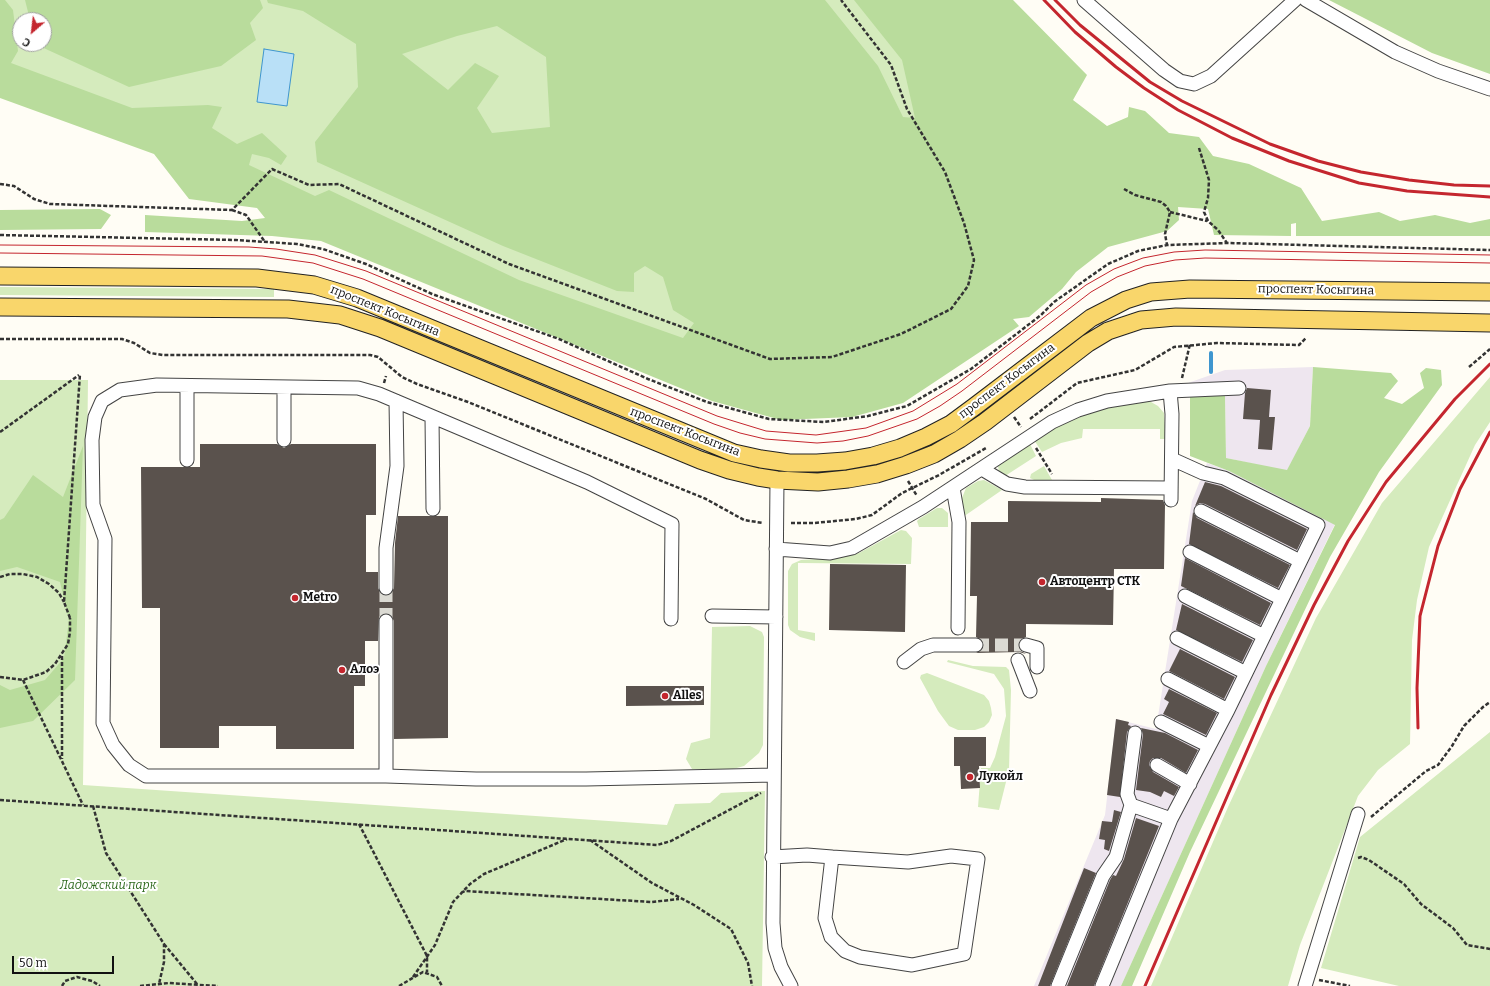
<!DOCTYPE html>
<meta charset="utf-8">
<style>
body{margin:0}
#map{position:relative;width:1490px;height:986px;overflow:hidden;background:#fffdf5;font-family:Bitter,serif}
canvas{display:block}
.north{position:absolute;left:12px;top:12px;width:40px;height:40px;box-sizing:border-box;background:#fff;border:1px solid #a0a0a0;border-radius:50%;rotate:208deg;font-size:11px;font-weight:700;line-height:16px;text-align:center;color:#111}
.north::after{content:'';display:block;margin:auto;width:14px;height:18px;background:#c4262e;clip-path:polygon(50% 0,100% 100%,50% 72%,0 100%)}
.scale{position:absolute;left:12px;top:956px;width:102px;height:18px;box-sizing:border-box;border:2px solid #111;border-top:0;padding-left:5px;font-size:12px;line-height:14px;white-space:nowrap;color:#111;-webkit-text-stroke:3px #fff;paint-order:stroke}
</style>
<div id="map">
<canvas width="1490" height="986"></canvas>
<div class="north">С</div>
<div class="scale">50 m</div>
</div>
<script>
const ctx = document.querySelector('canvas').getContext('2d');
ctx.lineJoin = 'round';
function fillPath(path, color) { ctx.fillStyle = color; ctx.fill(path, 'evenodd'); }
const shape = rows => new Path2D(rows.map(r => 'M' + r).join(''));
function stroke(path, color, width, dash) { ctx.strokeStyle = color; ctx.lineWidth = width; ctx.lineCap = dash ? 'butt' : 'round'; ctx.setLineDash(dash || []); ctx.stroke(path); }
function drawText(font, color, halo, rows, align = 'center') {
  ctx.font = font + ' Bitter,serif'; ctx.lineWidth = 4; ctx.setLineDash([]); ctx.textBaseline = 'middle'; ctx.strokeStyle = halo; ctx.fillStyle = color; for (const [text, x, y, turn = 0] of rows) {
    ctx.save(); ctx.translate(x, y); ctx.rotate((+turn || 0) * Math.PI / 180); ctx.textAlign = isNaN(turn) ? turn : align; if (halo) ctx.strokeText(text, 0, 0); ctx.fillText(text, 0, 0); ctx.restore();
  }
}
const industrial = shape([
 [1313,367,1310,426,1287,471,1226,458,1225,396,1190,394,1188,383,1225,370],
 [1207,463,1229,471,1335,524,1266,666,1121,986,1034,986,1105,815,1116,719,1156,729,1192,501]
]);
const green = shape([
 [0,0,867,0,915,62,1013,319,849,413,0,86],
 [20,20,44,20,44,44,20,44],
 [0,287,274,289,274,297,0,295],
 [1490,377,1490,422,1475,445,1429,547,1417,600,1412,640,1410,744,1378,770,1358,796,1300,945,1288,986,1151,986,1228,807,1316,618,1382,503],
 [0,380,88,380,83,785,667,825,675,804,710,803,721,793,765,791,762,986,0,986],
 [1142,402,1151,402,1158,406,1164,413,1166,439,1160,439,1160,429,1083,429,1082,438,1061,443,1042,452,1034,440,1055,428,1079,417,1108,407],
 [1030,444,1036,456,1005,476,999,473,998,466],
 [1044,466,1052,480,1034,480,1030,478,1031,474],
 [984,480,1002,490,963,517,962,498,966,488,978,481],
 [937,508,942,508,948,513,948,527,919,527,917,521,919,519],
 [901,530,906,531,912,538,911,564,798,563,798,630,815,633,815,641,800,637,790,630,788,625,788,571,792,564,801,560,834,558,859,553],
 [750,626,762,632,764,637,763,745,759,753,744,766,733,769,692,769,686,759,691,743,710,738,712,627],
 [948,660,973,666,1006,667,1009,670,1011,690,1009,770,999,810,978,807,981,768,990,768,995,757,1006,716,1004,689,994,674,947,662],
 [927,673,984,695,989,701,991,708,992,715,989,722,984,727,975,730,958,730,949,726,938,711,920,678,921,675],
 [1490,732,1490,986,1399,986,1321,968,1360,837]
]);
const forest = shape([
 [0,0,5,0,13,10,18,51,11,63,132,108,208,105,222,107,212,128,237,144,262,133,287,156,281,165,269,158,252,154,249,165,315,196,329,190,519,280,683,338,694,323,673,310,663,277,645,266,634,273,634,292,617,291,503,246,317,162,315,142,358,87,356,44,303,11,268,3,267,0,825,0,878,66,903,117,915,118,902,60,854,0,1013,0,1087,75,1073,100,1107,126,1128,117,1129,107,1145,111,1169,133,1199,137,1213,156,1249,164,1301,188,1322,221,1379,212,1400,221,1435,215,1470,223,1490,219,1490,236,1296,236,1296,223,1291,224,1291,236,1214,235,1208,209,1178,207,1179,220,1167,231,1108,247,1076,272,1062,289,1029,317,1013,319,1019,326,903,403,852,417,781,420,712,401,321,241,272,236,145,232,145,215,242,221,265,218,257,208,189,199,154,154,0,98],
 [497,26,546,57,550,127,492,133,477,108,499,76,475,63,448,90,402,54,457,36],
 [25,0,260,0,263,8,250,23,256,40,221,66,129,87,37,45,44,44,44,20,30,20],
 [1329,0,1490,0,1490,74,1432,53],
 [100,209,111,215,101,229,0,230,0,210],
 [1313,367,1391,373,1398,381,1384,398,1402,404,1424,388,1420,373,1426,368,1441,370,1442,385,1379,472,1330,557,1190,852,1132,986,1121,986,1266,666,1335,525,1229,471,1190,456,1190,394,1225,396,1226,458,1287,470,1310,426],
 [83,446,75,680,33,721,0,728,0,685,10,690,45,680,64,658,69,620,60,582,17,567,0,571,0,520,4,518,33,475,63,497]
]);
const water = shape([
 [264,49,294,54,287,106,257,102,264,49]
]);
const stream = shape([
 [1211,353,1211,372]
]);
const building = shape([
 [1247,388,1271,390,1269,417,1275,417,1272,450,1258,449,1260,420,1243,419,1245,393],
 [200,444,277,444,284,448,291,444,376,444,376,515,366,515,366,572,378,572,378,588,382,595,390,595,394,588,395,543,398,516,448,516,448,738,394,739,394,621,390,614,386,613,379,617,378,641,365,641,365,686,354,686,354,749,276,749,276,726,219,726,219,748,160,748,160,608,142,608,141,467,200,467],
 [1205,482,1221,486,1307,529,1297,550,1205,504,1200,503,1195,506],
 [1101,498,1163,500,1165,505,1164,569,1114,569,1113,625,1026,624,1026,637,1020,640,1018,647,1021,651,1026,654,1019,652,976,653,983,649,984,645,983,641,976,637,977,596,970,596,971,522,1008,522,1008,501,1101,502],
 [1193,512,1197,518,1290,565,1278,588,1189,544],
 [1185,558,1271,603,1260,625,1181,586],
 [830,564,906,565,905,632,829,630],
 [1182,604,1253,640,1242,662,1176,630],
 [1180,649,1235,677,1224,699,1169,671],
 [626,686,704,686,704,705,626,706],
 [1169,689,1217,713,1206,735,1163,714,1169,702,1164,699],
 [1116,719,1129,722,1128,725,1131,726,1127,732,1120,797,1107,795],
 [1141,728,1165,733,1198,750,1186,773,1161,758,1153,758,1150,761,1149,765,1153,772,1179,787,1174,796,1164,791,1161,797,1150,792,1136,790,1143,734],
 [954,737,986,737,986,766,979,766,980,788,961,789,960,766,954,766],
 [1114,810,1121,812,1109,851,1104,849,1105,840,1099,839,1102,821,1112,822],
 [1136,818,1159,826,1094,986,1067,986,1110,880,1113,875,1116,876,1124,859],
 [1084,868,1096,873,1050,986,1038,986]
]);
const minorTunnel = shape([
 [386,621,386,588],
 [976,645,1026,645]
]);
const path = shape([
 [1199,148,1209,180,1208,198,1204,212,1208,221,1218,230,1227,243],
 [0,184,14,186,34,199,50,204,232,210,272,169,309,185,339,184,509,264,770,359,832,357,901,334,951,309,968,286,974,260,964,223,945,172,907,109,891,65,841,0],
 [1124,189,1135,195,1161,202,1166,206,1170,212,1165,234,1167,245],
 [232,210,246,215,265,242],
 [1170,212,1207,221],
 [0,235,236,240,297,244,323,249,366,264,432,294,559,339,648,379,707,402,769,419,824,422,868,416,907,406,971,369,1041,315,1054,302,1108,264,1138,251,1167,245,1228,243,1490,250],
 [0,339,122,339,134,343,150,353,163,355,370,355,378,357,402,377,417,384,468,402,706,499,744,520,763,523],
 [1469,367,1490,349],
 [1182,378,1190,344],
 [384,383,386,376],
 [1014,417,1021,427],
 [1030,419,1077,383,1135,370,1174,347,1217,343,1299,345,1306,338],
 [0,432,79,375],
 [1036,448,1052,474],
 [908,481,917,496],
 [791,523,814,523,856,519,872,515,902,493,939,475,986,448],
 [0,577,10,574,23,574,37,577,49,584,59,593,64,602],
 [70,618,64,602,80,374],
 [62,656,62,759],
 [0,677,23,680,46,672,55,664,68,644,70,632,70,618],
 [23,680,83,805],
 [0,800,657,845,671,841,761,793],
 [93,806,106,853,164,944,164,962,159,984],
 [1371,817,1426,771,1438,765,1452,746,1464,726,1483,707,1490,702],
 [359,824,427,956,427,972],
 [590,840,652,883,694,905,731,929,748,963,752,986],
 [1358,858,1361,857,1369,860,1404,884,1421,904,1453,928,1467,945,1490,949],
 [461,893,465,891,652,902,679,899],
 [164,944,197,984],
 [413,977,435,945,453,902,470,884,484,874,567,839],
 [1319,980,1350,986],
 [62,986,65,981,77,977,92,981,100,986],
 [140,986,169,983,218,986],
 [399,986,423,972,437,977,442,986]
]);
const minor = shape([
 [1084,0,1164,70,1180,81,1194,84,1211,76,1295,0],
 [1306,0,1395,52,1438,71,1490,89],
 [1170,391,1239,388],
 [432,417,433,509],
 [284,440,284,388],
 [187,460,187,386],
 [982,469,1007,484,1025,487,1171,488],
 [777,480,773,923,775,948,781,967,791,986],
 [953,488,959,522,958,628],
 [1201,511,1300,561],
 [776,549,830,553,852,548,923,507,1052,422,1078,410,1107,401,1170,391,1172,414,1171,500],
 [1190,552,1282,599],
 [386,588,386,548,397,466,396,401],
 [1185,596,1264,636],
 [712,616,776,617],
 [671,619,672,524,587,482,379,394,358,388,157,385,120,390,102,401,95,417,92,440,93,505,105,539,103,723,113,745,129,765,146,776,386,776,476,779,586,779,774,775],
 [386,621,386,776],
 [1177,638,1246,673],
 [1026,645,1037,648,1037,667],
 [1018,660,1030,691],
 [904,662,921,649,933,645,976,645],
 [1168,679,1228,710],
 [1161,722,1209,746],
 [1157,765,1190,784],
 [1131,805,1171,819],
 [772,857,807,855,832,857,825,918,831,937,845,951,860,957,912,965,964,954,978,859,951,856,908,862,832,857],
 [1058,986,1103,876,1116,857,1131,805,1127,794,1135,733],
 [1102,986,1171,819,1228,710,1318,525,1224,478,1203,473,1172,459],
 [1305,986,1358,814]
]);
const major = shape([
 [0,276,257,278,314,285,357,298,734,453,761,459,789,463,817,463,845,461,873,456,900,448,926,437,951,424,974,407,1091,318,1126,300,1151,292,1190,289,1490,292],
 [0,307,288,309,340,315,380,328,700,460,729,470,758,477,777,480,818,482,848,479,877,474,906,465,934,454,960,439,985,422,1088,343,1108,331,1141,320,1176,317,1490,323]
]);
const tram = shape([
 [0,245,249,247,276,249,315,255,366,271,717,416,766,431,816,435,866,428,913,411,957,384,1086,285,1114,269,1143,258,1174,252,1205,250,1490,255],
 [0,253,262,256,313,263,363,279,714,424,740,433,765,439,817,443,843,441,868,436,917,419,940,406,962,391,1091,292,1117,277,1145,266,1175,260,1205,258,1490,263]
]);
const rail = shape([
 [1044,0,1075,32,1116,67,1144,88,1178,110,1232,138,1289,161,1359,183,1407,191,1490,197],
 [1055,0,1080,25,1150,82,1182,101,1270,144,1318,161,1361,172,1409,180,1454,185,1490,186],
 [1418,728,1417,688,1420,616,1438,546,1460,489,1490,432],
 [1145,986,1271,695,1314,605,1348,541,1386,482,1455,399,1490,364]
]);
const markers = [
 [1042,582,4,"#c4262e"],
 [295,598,4,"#c4262e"],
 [342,670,4,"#c4262e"],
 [665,696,4,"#c4262e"],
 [970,777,4,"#c4262e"]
];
const streetNames = [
 ["проспект Косыгина",1316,290,1],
 ["проспект Косыгина",385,311,22],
 ["проспект Косыгина",1007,381,-37],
 ["проспект Косыгина",685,432,21]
];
const poiNames = [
 ["Автоцентр СТК",1050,582],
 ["Metro",303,598],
 ["Алоэ",350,670],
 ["Alles",673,696],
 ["Лукойл",978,777]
];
const parkNames = [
 ["Ладожский парк",108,886]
];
fillPath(industrial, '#eee6ef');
fillPath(green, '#d5ebbd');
fillPath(forest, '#b9dc9c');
fillPath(water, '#b9e0f7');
stroke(water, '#3f96cf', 1);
stroke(stream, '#3f96cf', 4);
fillPath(building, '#5a524d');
stroke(minorTunnel, '#dbdad3', 13, [13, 6]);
stroke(minor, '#444', 15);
stroke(major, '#222', 19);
stroke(path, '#333', 2.5, [4, 2]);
stroke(minor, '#fff', 13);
stroke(major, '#f9d66b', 17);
stroke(tram, '#c4262e', 1);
stroke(rail, '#c4262e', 3);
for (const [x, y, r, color] of markers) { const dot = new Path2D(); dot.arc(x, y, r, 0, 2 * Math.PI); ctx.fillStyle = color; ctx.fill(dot); stroke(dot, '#fff', 1.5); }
drawText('12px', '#111', '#fff', streetNames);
drawText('bold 12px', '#111', '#fff', poiNames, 'left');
drawText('italic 12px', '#2f6b1f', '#fff', parkNames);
</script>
